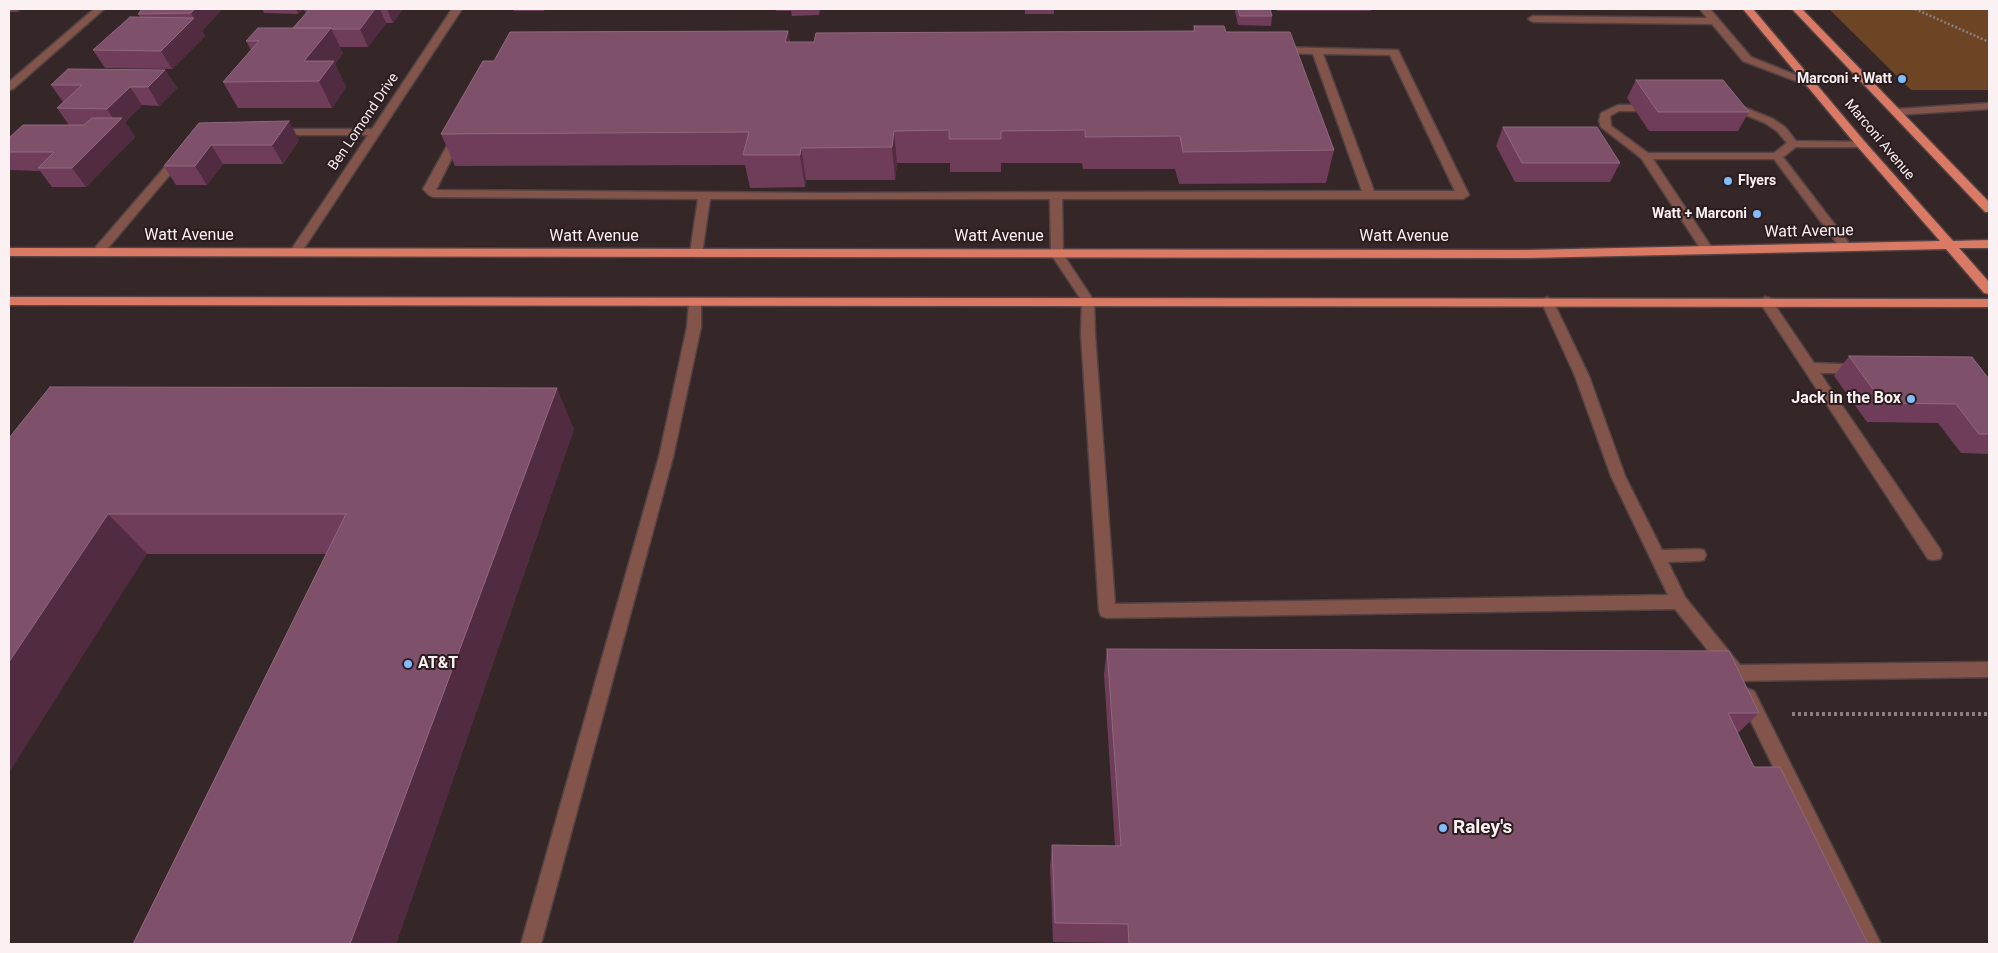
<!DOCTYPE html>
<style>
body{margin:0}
#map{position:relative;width:1998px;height:953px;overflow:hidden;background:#352628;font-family:Roboto,sans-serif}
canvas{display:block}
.frame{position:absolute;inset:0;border:10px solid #fbf0f2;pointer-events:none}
</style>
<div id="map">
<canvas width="1998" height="953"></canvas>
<div class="frame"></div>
</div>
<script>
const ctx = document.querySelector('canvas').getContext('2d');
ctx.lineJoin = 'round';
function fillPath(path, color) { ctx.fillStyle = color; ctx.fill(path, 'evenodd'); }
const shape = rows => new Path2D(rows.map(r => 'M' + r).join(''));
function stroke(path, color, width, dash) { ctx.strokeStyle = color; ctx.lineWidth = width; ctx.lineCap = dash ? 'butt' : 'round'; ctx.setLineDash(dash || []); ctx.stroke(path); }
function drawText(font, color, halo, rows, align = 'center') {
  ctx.font = font + ' Roboto,sans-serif'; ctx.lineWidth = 4; ctx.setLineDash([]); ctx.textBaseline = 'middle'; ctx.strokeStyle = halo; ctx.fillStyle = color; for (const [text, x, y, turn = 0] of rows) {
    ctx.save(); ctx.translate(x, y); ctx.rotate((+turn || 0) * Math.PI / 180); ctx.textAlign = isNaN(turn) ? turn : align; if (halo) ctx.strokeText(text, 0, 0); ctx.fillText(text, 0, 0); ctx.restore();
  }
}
const green = shape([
 [1829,9,1989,9,1989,90,1911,90]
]);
const pathFar1 = shape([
 [1915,9,1989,42]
]);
const path = shape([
 [1792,714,1989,714]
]);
const minor = shape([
 [94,9,104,9,13,89,9,90,9,82,94,9],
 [452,9,462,9,299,256,291,256,289,253,368,135,274,135,269,132,274,129,372,129,452,9],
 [1700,9,1710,9,1751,57,1818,84,1813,87,1809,86,1743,61,1712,24,1533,22,1528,19,1533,16,1707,18,1700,9],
 [1277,47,1398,50,1469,195,1463,199,1062,199,1063,254,1094,301,1095,334,1115,604,1668,595,1611,476,1575,376,1541,301,1547,297,1553,301,1589,376,1625,476,1662,550,1698,549,1704,550,1706,555,1704,560,1698,561,1668,562,1685,597,1740,665,1989,662,1989,677,1736,681,1730,678,1675,609,1107,618,1101,616,1099,611,1081,334,1082,301,1051,254,1050,199,710,199,702,253,696,257,690,253,698,199,433,197,429,195,423,189,453,135,458,132,463,135,436,190,822,193,1362,191,1313,54,1273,52,1273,48,1277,47],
 [1323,54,1390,55,1455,191,1374,191,1323,54],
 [1989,103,1989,109,1897,115,1892,112,1897,109,1989,103],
 [1618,105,1654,105,1659,108,1654,111,1619,111,1610,116,1611,126,1648,153,1774,153,1787,143,1777,131,1765,123,1736,111,1725,110,1724,108,1729,105,1741,106,1773,119,1785,127,1796,141,1865,142,1867,144,1861,147,1796,147,1783,157,1852,247,1846,251,1842,250,1774,159,1653,159,1714,251,1712,254,1704,254,1641,158,1601,127,1599,121,1601,113,1618,105],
 [180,153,186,156,184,158,102,255,94,255,92,252,94,249,176,154,180,153],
 [1765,297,1770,298,1814,363,1865,365,1867,368,1865,371,1860,373,1820,373,1940,549,1942,554,1940,559,1934,560,1928,559,1759,301,1765,297],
 [695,298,701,302,701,327,673,457,541,944,521,944,659,457,687,327,689,302,695,298],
 [1748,689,1754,691,1881,944,1860,944,1739,697,1742,691,1748,689]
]);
const major = shape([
 [1743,9,1753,9,1865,142,1953,241,1989,240,1989,248,1959,248,1989,282,1989,294,1984,293,1946,249,1527,258,9,256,9,248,1527,250,1940,241,1857,146,1743,9],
 [1792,9,1802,9,1989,202,1989,212,1985,212,1792,9],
 [9,297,1989,299,1989,307,9,305,9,297]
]);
const wall = shape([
 [9,9,23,9,19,12,9,12],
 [222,9,202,31,205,36,172,69,105,68,93,50,140,17,138,14],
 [262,9,303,9,298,14,264,13],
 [303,9,403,9,393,23,386,23,368,47,340,47,343,53,335,64,346,87,332,108,238,108,223,82,251,50,246,41,293,28,306,13],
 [513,9,545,9,544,11,514,11],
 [776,9,820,9,819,15,792,16,791,11,776,11],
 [1025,9,1054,9,1054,14,1025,14],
 [1235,9,1270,9,1272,16,1271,26,1238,25,1235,11],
 [1277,9,1372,9,1371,11,1277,11],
 [1194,26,1226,32,1334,150,1326,183,1179,184,1175,169,1083,169,1082,163,1001,163,1001,172,950,172,950,163,897,163,895,180,806,180,805,187,750,188,745,165,455,166,441,134,494,61,788,31,790,42,814,42,1193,31],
 [165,70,177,88,159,106,142,105,125,122,135,137,86,187,52,187,40,171,9,170,9,138,69,125,57,108,63,102,51,85],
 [1636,80,1749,112,1738,131,1649,131,1627,98],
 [199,123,299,140,283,164,223,164,207,185,176,185,164,166],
 [1503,127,1620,163,1610,182,1515,182,1496,146],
 [1849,356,1989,379,1989,454,1961,453,1938,423,1867,422,1834,376],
 [574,429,396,944,133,944,327,554,147,554,9,438],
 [1107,649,1759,713,1738,733,1754,767,1868,944,1123,944,1123,943,1053,942,1050,866,1052,845,1115,846,1104,674]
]);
const shadedWall = shape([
 [17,9,23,9,19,12],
 [195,9,222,9,202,31,205,36,172,69,161,51,194,18,191,13],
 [296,9,303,9,298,14],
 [375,9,380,9,386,23,368,47,360,29],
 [387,9,403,9,393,23],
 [331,28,343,53,335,64,346,87,332,108,319,81,304,61],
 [788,31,793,62,785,42],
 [165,70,177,88,159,106,148,87],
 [130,87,142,105,125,122,135,137,86,187,72,168,117,124,107,109],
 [289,121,299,140,283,164,272,145],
 [894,131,897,163,895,180,892,147],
 [211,145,223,164,207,185,195,166],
 [801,148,806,180,805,187,800,155],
 [557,388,574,429,396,944,350,944],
 [108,514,147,554,9,773,9,662]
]);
const building = shape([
 [142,9,195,9,191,13,138,14,142,9],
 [310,9,375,9,360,29,332,29,331,28,293,28,310,9],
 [1238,9,1270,9,1272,16,1240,16,1238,9],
 [130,17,194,18,161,51,93,50,130,17],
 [1194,26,1224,26,1226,32,1290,32,1334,150,1183,152,1180,136,1085,137,1085,130,1001,131,1001,139,949,139,949,130,894,131,892,147,801,148,800,155,743,155,749,132,441,134,483,61,494,61,510,32,788,31,785,42,814,42,816,33,1195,31,1194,26],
 [258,28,331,28,304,61,334,61,319,81,223,82,259,41,246,41,258,28],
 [68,69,165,70,148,87,130,87,107,109,57,108,82,85,51,85,68,69],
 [1636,80,1723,80,1749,112,1658,112,1636,80],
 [92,118,122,118,72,168,38,168,54,152,9,152,9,138,23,125,84,125,92,118],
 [289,121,272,145,211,145,195,166,164,166,199,123,289,121],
 [1503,127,1597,127,1620,163,1522,163,1503,127],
 [1849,356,1972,357,1989,379,1989,434,1979,434,1956,404,1883,403,1849,356],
 [50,387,557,388,350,944,133,944,346,514,108,514,9,662,9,438,50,387],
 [1107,649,1729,651,1759,713,1728,713,1754,767,1780,767,1868,944,1129,944,1128,924,1055,923,1052,845,1121,846,1107,649]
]);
const markers = [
 [1902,79,5,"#82bcfa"],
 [1728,181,5,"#82bcfa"],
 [1757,214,5,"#82bcfa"],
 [1911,399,5,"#82bcfa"],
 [408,664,5,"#82bcfa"],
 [1443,828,5,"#82bcfa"]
];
const farPoinames = [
 ["Marconi + Watt",1892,79],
 ["Flyers",1738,181,"left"],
 ["Watt + Marconi",1747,214]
];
const farStreetnames = [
 ["Ben Lomond Drive",364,122,-56],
 ["Marconi Avenue",1879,140,50]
];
const streetNames = [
 ["Watt Avenue",1809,232,-1],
 ["Watt Avenue",189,236],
 ["Watt Avenue",594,237],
 ["Watt Avenue",999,237],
 ["Watt Avenue",1404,237]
];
const poiNames = [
 ["Jack in the Box",1901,399],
 ["AT&T",418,664,"left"]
];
const nearPoinames = [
 ["Raley's",1453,828]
];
fillPath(green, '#6d4524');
stroke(minor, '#514244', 3);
stroke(major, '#514244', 3);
stroke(pathFar1, '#8b7e80', 2.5, [2, 2]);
stroke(path, '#8b7e80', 4, [3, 3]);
fillPath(minor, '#835449');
fillPath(major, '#da7a64');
fillPath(wall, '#6f3d59');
fillPath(shadedWall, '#512b3f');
fillPath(building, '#7e506a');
stroke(building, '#91697f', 1);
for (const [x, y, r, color] of markers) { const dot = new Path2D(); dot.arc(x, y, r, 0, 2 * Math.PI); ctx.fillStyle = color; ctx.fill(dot); stroke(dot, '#2b1d1f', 2); }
drawText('bold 14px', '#fbf0f2', '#2b1d1f', farPoinames, 'right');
drawText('14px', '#fbf0f2', '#2b1d1f', farStreetnames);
drawText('16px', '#fbf0f2', '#2b1d1f', streetNames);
drawText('bold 16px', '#fbf0f2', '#2b1d1f', poiNames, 'right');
drawText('bold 19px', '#fbf0f2', '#2b1d1f', nearPoinames, 'left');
</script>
